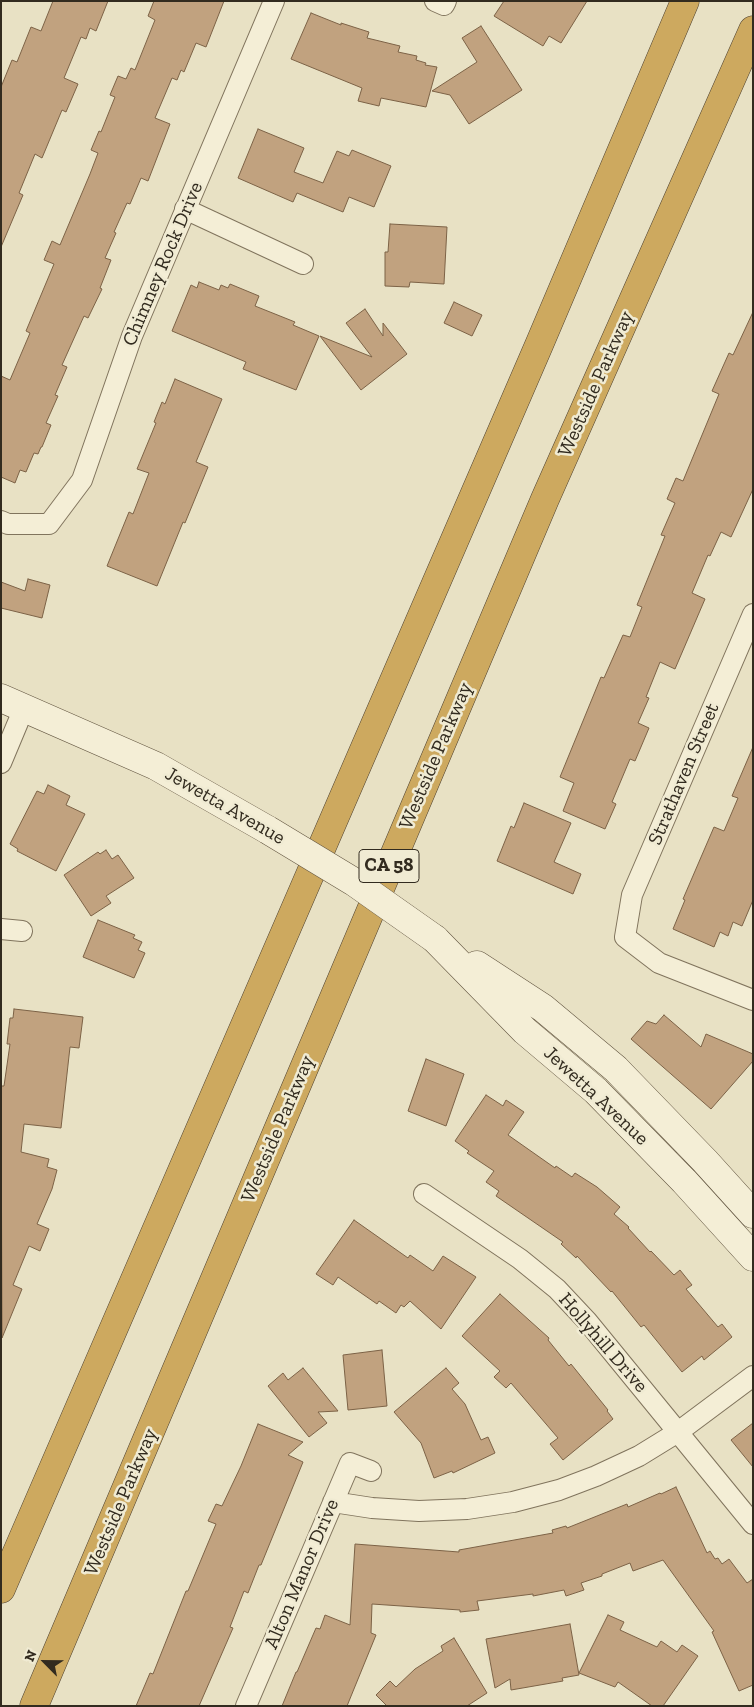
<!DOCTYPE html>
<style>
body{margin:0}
#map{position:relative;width:754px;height:1707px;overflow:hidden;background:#e8e1c4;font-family:"Zilla Slab",serif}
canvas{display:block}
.frame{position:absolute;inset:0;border:2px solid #322b1f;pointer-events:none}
.north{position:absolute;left:20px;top:1637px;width:50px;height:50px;-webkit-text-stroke:4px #f0ebd3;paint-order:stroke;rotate:293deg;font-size:14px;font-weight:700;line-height:20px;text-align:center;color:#322b1f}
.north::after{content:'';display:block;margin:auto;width:18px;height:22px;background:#322b1f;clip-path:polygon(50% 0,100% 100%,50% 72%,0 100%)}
</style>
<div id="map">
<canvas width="754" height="1707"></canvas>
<div class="frame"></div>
<div class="north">N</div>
</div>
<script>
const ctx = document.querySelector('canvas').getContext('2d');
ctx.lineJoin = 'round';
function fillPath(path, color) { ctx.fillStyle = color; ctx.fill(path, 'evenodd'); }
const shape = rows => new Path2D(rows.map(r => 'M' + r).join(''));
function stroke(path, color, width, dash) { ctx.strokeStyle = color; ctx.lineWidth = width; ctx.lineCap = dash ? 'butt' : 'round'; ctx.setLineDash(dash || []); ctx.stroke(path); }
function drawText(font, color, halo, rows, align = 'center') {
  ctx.font = font + ' "Zilla Slab",serif'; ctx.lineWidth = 5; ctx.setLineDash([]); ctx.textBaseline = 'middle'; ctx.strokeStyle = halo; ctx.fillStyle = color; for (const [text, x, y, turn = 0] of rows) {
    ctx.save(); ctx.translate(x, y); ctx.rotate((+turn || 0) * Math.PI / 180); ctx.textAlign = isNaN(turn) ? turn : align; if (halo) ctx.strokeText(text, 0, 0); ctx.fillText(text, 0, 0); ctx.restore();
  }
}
const building = shape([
 [53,1,108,1,96,31,90,28,86,39,81,37,64,78,78,84,66,112,62,110,42,158,35,154,19,193,23,195,1,247,1,87,12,60,17,62,31,27,41,31,53,1],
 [154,1,224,1,206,47,196,43,184,72,181,70,177,80,172,78,155,118,170,124,148,181,141,178,130,204,127,203,114,232,116,233,105,258,111,260,100,288,102,289,88,318,84,316,62,365,67,367,55,395,58,396,46,423,51,425,42,447,41,447,38,454,34,453,26,472,20,470,15,483,1,477,1,376,10,380,30,333,26,331,54,264,44,260,52,241,60,245,90,174,98,153,91,150,99,131,101,132,115,97,110,95,118,76,126,79,131,68,135,70,155,20,148,16,154,1],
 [504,1,587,1,561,43,549,36,543,46,494,16,504,1],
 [311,13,341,25,341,23,369,32,367,38,400,46,398,52,417,56,416,60,426,63,425,65,437,67,426,107,381,98,379,106,358,101,362,88,291,59,311,13],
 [481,26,522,90,469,124,450,95,432,91,477,62,462,38,481,26],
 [258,129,304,148,294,172,323,183,337,151,349,156,352,150,391,166,374,207,349,197,343,212,297,193,293,202,238,178,258,129],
 [390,224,447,227,444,284,410,282,409,287,385,286,385,252,388,252,390,224],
 [199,282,219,290,221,285,228,288,230,284,259,296,255,306,295,322,293,325,319,336,296,390,243,369,246,362,172,331,191,285,197,288,199,282],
 [454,302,482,315,472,336,444,323,454,302],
 [365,309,383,336,383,323,407,354,361,390,320,336,372,357,346,323,365,309],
 [753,312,753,489,731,537,721,532,710,556,708,555,692,593,705,599,675,669,660,662,646,697,649,698,638,723,649,728,635,761,630,759,612,802,616,804,605,829,563,811,574,783,560,777,601,677,604,678,623,635,630,637,642,607,637,605,665,536,661,535,675,503,667,499,676,478,683,481,719,394,712,391,729,353,733,355,753,312],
 [175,379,222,399,196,462,208,467,185,523,183,522,157,586,107,566,129,512,133,514,149,473,137,469,156,423,154,422,162,402,165,404,175,379],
 [28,579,50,585,42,618,1,608,1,582,25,591,28,579],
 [753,747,753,900,742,926,733,922,728,936,720,932,714,947,673,929,685,900,683,899,714,827,724,831,738,798,732,796,753,747],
 [48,785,70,796,66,805,85,814,56,871,17,851,18,849,10,844,37,791,44,794,48,785],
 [524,803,571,823,554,862,581,874,573,894,497,861,511,826,514,828,524,803],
 [106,850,112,859,118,855,134,878,106,896,111,903,91,916,64,875,98,852,100,854,106,850],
 [98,920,135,935,133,938,142,942,138,950,145,953,134,978,83,957,98,920],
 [14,1009,83,1017,79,1048,70,1047,61,1128,24,1124,21,1152,49,1159,47,1167,57,1170,52,1189,37,1224,49,1229,40,1251,29,1246,13,1285,22,1289,2,1338,1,1086,4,1086,10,1044,7,1044,10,1018,13,1018,14,1009],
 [664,1015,701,1047,706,1034,753,1054,753,1061,711,1109,631,1039,647,1021,656,1024,664,1015],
 [426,1059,464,1074,446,1126,408,1111,426,1059],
 [486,1095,503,1106,506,1100,524,1112,508,1135,555,1168,556,1166,572,1177,575,1173,597,1187,620,1207,614,1214,629,1227,628,1228,650,1252,651,1251,674,1275,680,1270,692,1285,686,1289,718,1327,722,1324,732,1337,704,1360,702,1356,682,1372,644,1325,641,1327,612,1291,611,1292,577,1256,576,1258,561,1244,563,1242,496,1196,499,1191,486,1182,494,1171,467,1153,469,1151,455,1141,486,1095],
 [354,1220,408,1258,410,1255,433,1271,443,1256,476,1277,441,1329,410,1301,404,1307,401,1305,396,1313,379,1301,377,1304,338,1277,333,1285,316,1274,354,1220],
 [500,1294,549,1338,548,1340,569,1366,571,1364,608,1410,607,1411,613,1419,563,1460,550,1444,558,1438,511,1383,506,1388,494,1377,500,1371,462,1336,500,1294],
 [382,1350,387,1406,348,1410,343,1355,382,1350],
 [303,1368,338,1411,318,1412,327,1423,309,1437,268,1386,283,1373,288,1380,303,1368],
 [446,1368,459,1383,452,1389,465,1404,481,1440,488,1437,495,1453,453,1473,452,1471,434,1478,421,1443,394,1412,446,1368],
 [753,1423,753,1467,731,1440,753,1423],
 [258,1424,303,1442,288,1455,303,1462,261,1565,259,1565,248,1593,244,1591,230,1627,233,1628,199,1706,136,1706,150,1673,153,1674,186,1591,188,1591,216,1524,208,1521,216,1504,222,1506,241,1466,258,1424],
 [676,1487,707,1553,710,1551,715,1559,718,1558,722,1564,729,1559,747,1583,753,1579,753,1685,739,1691,712,1632,714,1631,663,1560,633,1571,630,1563,602,1574,602,1576,581,1583,584,1590,566,1596,564,1590,533,1596,533,1594,477,1601,479,1610,460,1612,460,1610,372,1604,371,1633,376,1635,347,1706,282,1706,296,1672,297,1672,316,1628,320,1629,325,1615,350,1625,355,1544,459,1552,459,1550,553,1533,552,1530,566,1526,567,1528,627,1504,628,1507,660,1493,661,1494,676,1487],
 [608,1615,624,1622,620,1630,657,1647,661,1641,677,1652,682,1645,698,1656,663,1706,652,1706,618,1682,615,1687,579,1673,608,1615],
 [570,1624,579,1675,562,1678,563,1681,511,1690,510,1679,495,1688,486,1639,570,1624],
 [454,1638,487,1693,467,1706,387,1706,376,1695,390,1681,396,1687,415,1669,443,1651,441,1646,454,1638]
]);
const street = shape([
 [435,1,444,5,446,1],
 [185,209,303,264],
 [1,521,8,524,49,524,82,480,132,336,274,1],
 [753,614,632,895,625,937,659,963,753,1000],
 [1,763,24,708],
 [1,929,22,931],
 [424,1194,520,1259,557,1289,587,1321,753,1524],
 [333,1502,372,1508,419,1511,467,1509,513,1502,559,1490,596,1476,639,1456,678,1432,753,1376],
 [246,1706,350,1463,371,1471]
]);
const secondary = shape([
 [1,698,156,766,268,830],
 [435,939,525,1031,596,1091,684,1181,753,1257],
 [477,965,543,1008,616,1069,705,1161,753,1214]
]);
const highway = shape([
 [1,1589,539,345,685,1],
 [34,1706,545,499,753,30]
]);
const secondaryBridge = shape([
 [268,830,354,882,435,939]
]);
const shields = [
 [389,866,60]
];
const shieldNames = [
 ["CA 58",389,866]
];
const streetNames = [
 ["Chimney Rock Drive",163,264,-67],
 ["Westside Parkway",596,384,-66],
 ["Westside Parkway",436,756,-67],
 ["Strathaven Street",684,774,-67],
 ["Jewetta Avenue",225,806,30],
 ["Jewetta Avenue",596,1096,43],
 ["Westside Parkway",278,1129,-67],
 ["Hollyhill Drive",603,1343,49],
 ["Westside Parkway",121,1502,-67],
 ["Alton Manor Drive",302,1574,-67]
];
fillPath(building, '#c1a27f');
stroke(building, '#7c6246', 1);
stroke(street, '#80745d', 22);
stroke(secondary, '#625540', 29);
stroke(highway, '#4f4231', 29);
stroke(street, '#f4eed6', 20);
stroke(secondary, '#f4eed6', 28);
stroke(highway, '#cda95f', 28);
stroke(secondaryBridge, '#625540', 29, []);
stroke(secondaryBridge, '#f4eed6', 28);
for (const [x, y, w] of shields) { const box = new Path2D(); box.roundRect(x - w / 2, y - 16.5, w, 33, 4); ctx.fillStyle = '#f0ebd3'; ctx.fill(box); stroke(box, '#322b1f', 1); }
drawText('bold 19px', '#322b1f', null, shieldNames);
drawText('20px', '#322b1f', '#f0ebd3', streetNames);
</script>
